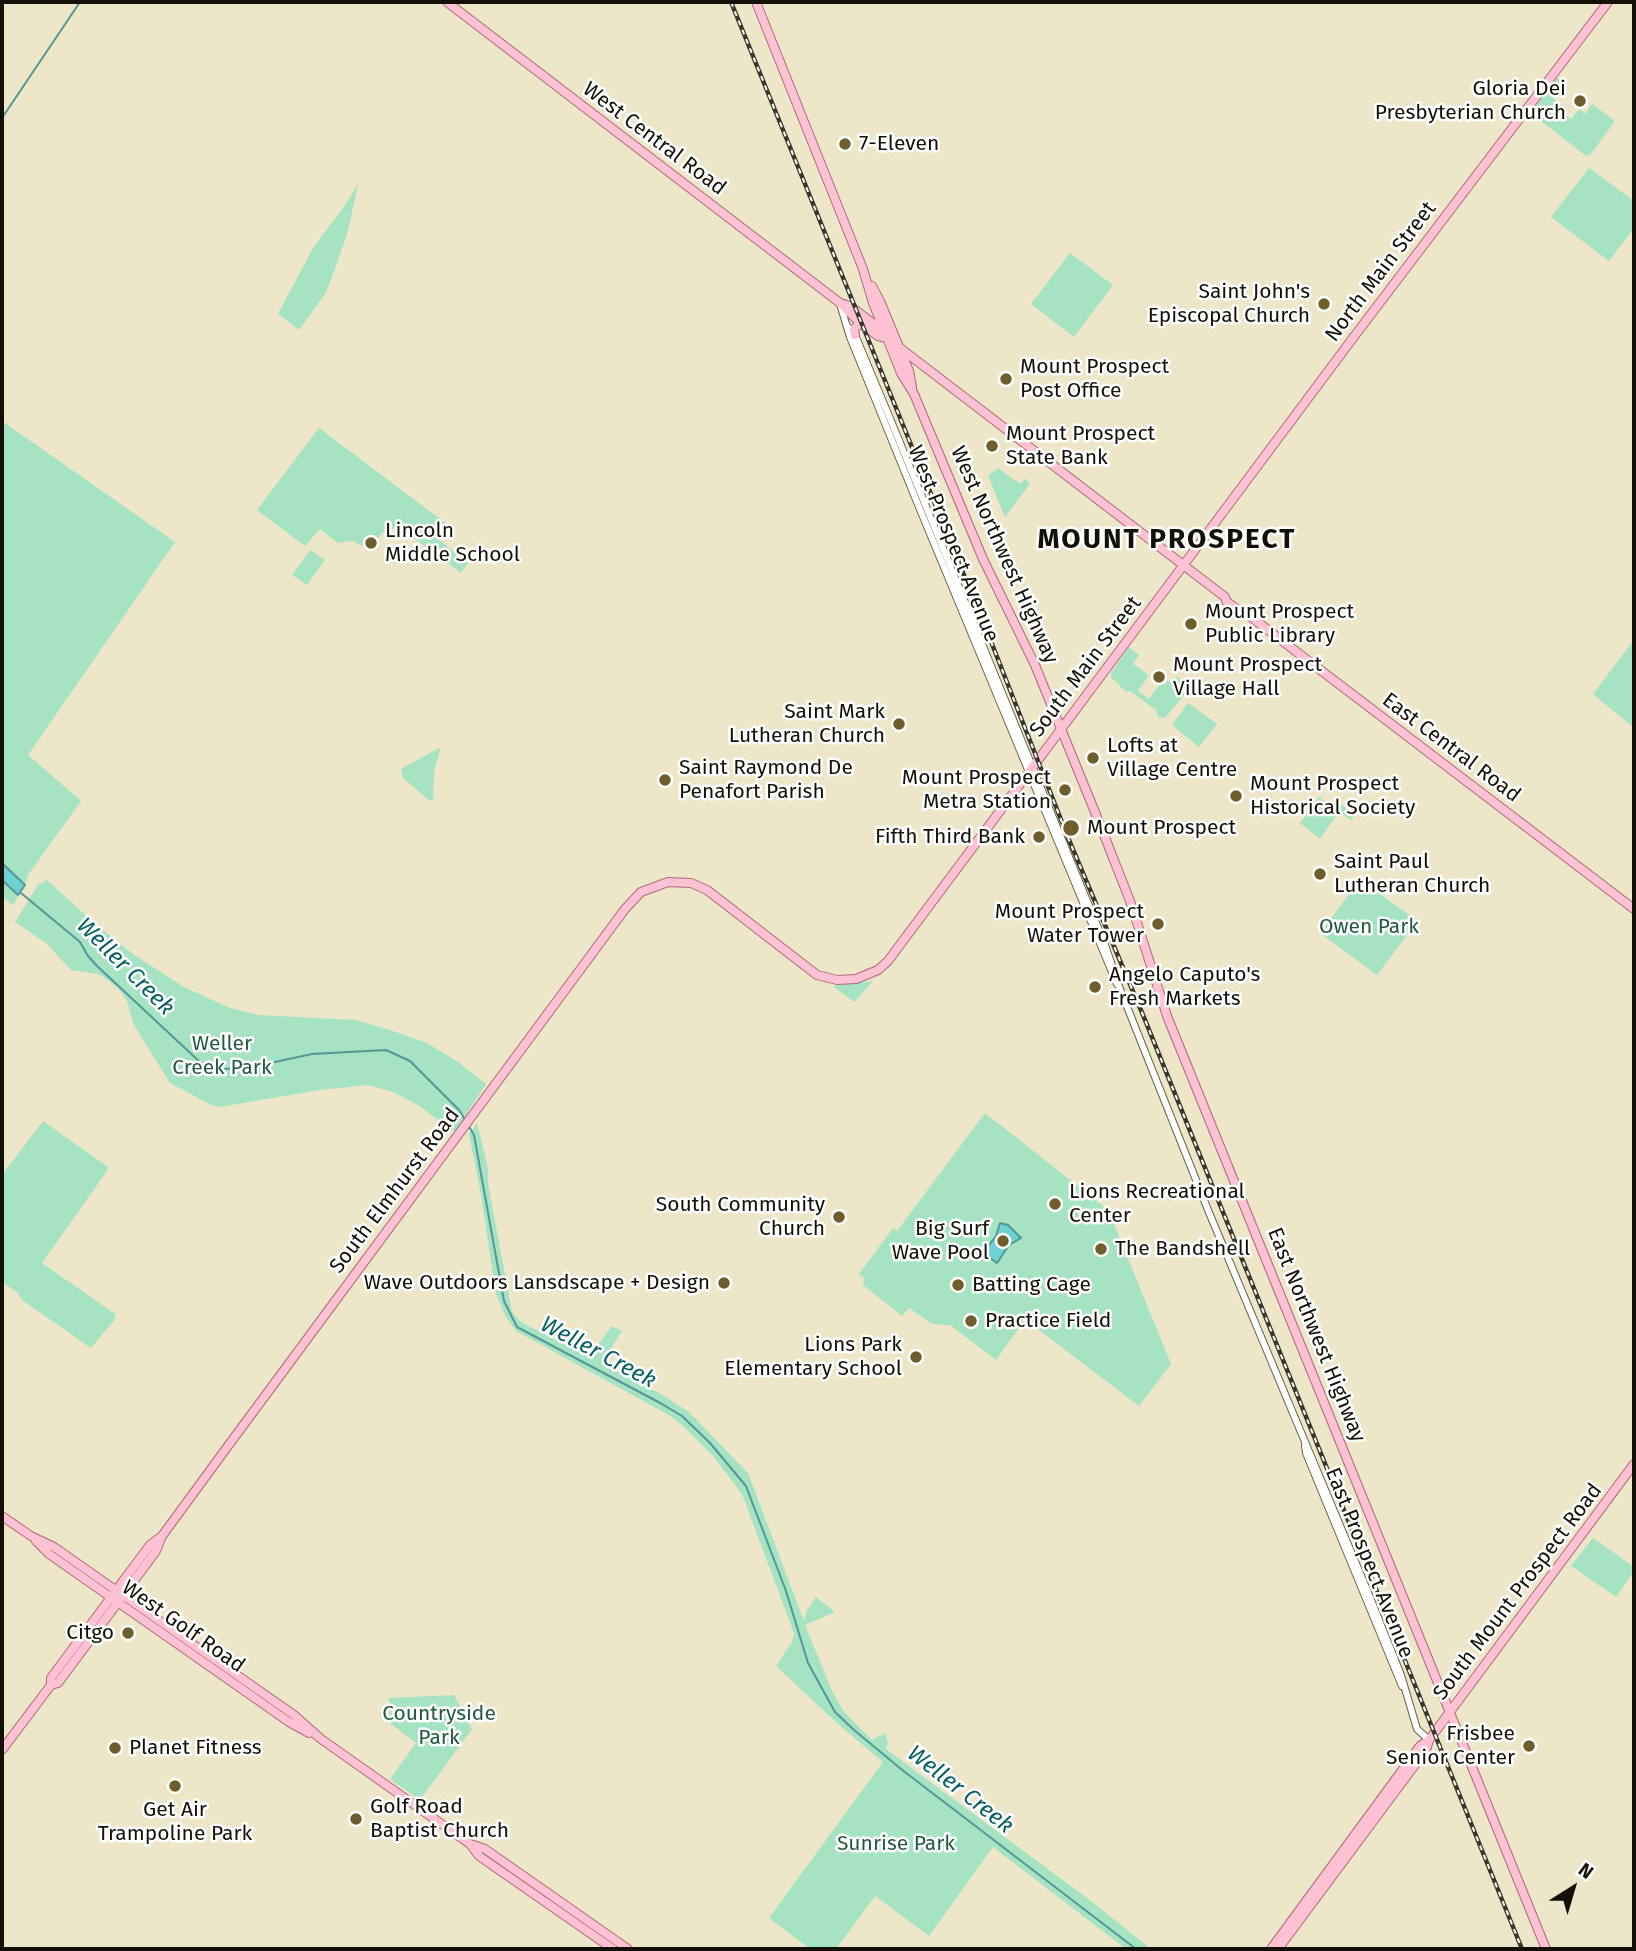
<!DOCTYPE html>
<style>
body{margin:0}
#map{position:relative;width:1636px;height:1951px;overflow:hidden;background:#ede6c9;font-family:"Fira Sans",sans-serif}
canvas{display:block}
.frame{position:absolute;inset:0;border:4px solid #131107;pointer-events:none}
.north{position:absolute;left:1538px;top:1853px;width:70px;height:70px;-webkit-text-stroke:5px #fff;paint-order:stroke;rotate:37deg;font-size:19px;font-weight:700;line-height:28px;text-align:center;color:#131107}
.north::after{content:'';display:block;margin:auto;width:24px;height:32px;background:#131107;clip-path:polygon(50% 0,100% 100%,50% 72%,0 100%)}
</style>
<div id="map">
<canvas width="1636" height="1951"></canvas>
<div class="frame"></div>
<div class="north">N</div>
</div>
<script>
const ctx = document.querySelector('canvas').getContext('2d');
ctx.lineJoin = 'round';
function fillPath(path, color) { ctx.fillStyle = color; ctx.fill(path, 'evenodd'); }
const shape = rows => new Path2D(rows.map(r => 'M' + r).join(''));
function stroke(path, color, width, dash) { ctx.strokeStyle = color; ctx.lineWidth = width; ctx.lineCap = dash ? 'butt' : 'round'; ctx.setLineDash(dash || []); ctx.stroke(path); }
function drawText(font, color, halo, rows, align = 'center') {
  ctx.font = font + ' "Fira Sans",sans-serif'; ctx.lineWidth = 5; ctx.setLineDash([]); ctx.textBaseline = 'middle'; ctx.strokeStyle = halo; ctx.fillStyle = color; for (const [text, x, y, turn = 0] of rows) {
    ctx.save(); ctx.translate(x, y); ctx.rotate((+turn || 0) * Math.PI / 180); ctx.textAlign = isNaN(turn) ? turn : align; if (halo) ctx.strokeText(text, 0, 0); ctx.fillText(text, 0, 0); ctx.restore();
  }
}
const green = shape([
 [1556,77,1564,83,1553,98,1567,110,1565,114,1571,119,1579,109,1585,114,1592,104,1615,121,1590,155,1586,156,1531,113],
 [1589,168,1634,201,1634,228,1609,261,1551,217],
 [358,184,348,231,335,269,325,294,299,330,278,314,313,248,345,205],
 [1070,253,1113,285,1074,337,1031,304],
 [2,421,175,542,28,755,81,801,28,875,25,885,13,905,2,897],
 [319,428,448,525,438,539,468,563,461,573,396,525,388,535,383,532,368,549,353,541,338,543,320,529,305,546,257,510],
 [998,468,1020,484,1025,479,1030,484,1005,517,988,476],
 [310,550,325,560,307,585,292,575],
 [1634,640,1634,728,1593,694],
 [1129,647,1139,655,1133,664,1149,675,1138,691,1149,699,1161,683,1164,685,1167,681,1169,682,1177,677,1191,687,1165,718,1158,717,1156,710,1130,691,1126,692,1111,677,1111,673],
 [1188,703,1217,724,1199,747,1172,725],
 [439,748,440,750,434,772,433,799,430,801,403,778,401,769],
 [1319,797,1337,810,1341,804,1355,815,1351,820,1339,812,1320,839,1300,823],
 [47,880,93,922,133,954,184,987,230,1008,258,1015,356,1020,396,1032,427,1043,458,1062,486,1084,455,1132,418,1105,393,1092,368,1085,320,1090,220,1107,211,1105,170,1083,134,1025,127,1001,118,988,99,974,71,970,46,943,15,922,38,885],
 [1360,880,1415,919,1416,923,1377,975,1320,933],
 [873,981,854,1002,833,986],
 [985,1113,1102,1205,1111,1217,1171,1364,1139,1406,1031,1324,1019,1328,996,1360,950,1325,932,1324,909,1308,902,1316,863,1285,864,1278,859,1274,893,1228,897,1231],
 [43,1121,108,1167,107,1171,42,1263,115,1314,115,1319,91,1348,22,1300,18,1293,2,1282,2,1175],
 [477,1123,488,1168,488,1184,512,1312,521,1322,589,1357,612,1326,622,1331,601,1364,661,1394,689,1412,748,1473,804,1621,807,1610,816,1597,835,1612,805,1625,832,1691,844,1712,872,1740,885,1733,888,1742,886,1749,1091,1901,1151,1949,1126,1949,993,1847,929,1936,875,1896,836,1949,810,1949,769,1918,883,1762,838,1724,776,1666,792,1642,794,1633,742,1494,713,1456,682,1425,667,1414,516,1331,506,1317,496,1294,481,1194,469,1134],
 [1593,1538,1634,1567,1634,1571,1616,1597,1571,1566],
 [454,1695,472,1729,420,1800,390,1779,416,1743,390,1723,389,1698]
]);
const water = shape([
 [2,863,25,885,18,895,2,880,2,863],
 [1000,1223,1008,1225,1021,1238,1009,1245,997,1263,983,1253,996,1236,1000,1223]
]);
const stream = shape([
 [2,118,80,2],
 [21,893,80,942,88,956,97,966,201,1063,225,1069,247,1068,312,1054,386,1050,410,1061,459,1110,465,1120],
 [468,1125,474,1135,504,1301,517,1327,662,1404,682,1416,710,1443,746,1486,786,1591,808,1663,835,1712,854,1730,901,1769,1136,1949]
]);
const minor = shape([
 [840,304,850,337,919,507,1117,984],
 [848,327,855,335,889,416,1105,945,1120,989,1208,1210,1367,1590,1401,1675,1417,1729,1429,1740],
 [1305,1446,1306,1453,1402,1686]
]);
const major = shape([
 [447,2,840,303,860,323,878,336,887,338],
 [756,2,863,269,873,303,901,373,914,394,983,559,1035,665,1099,822,1130,901,1167,1016,1546,1949],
 [872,286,880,301,909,371,912,387],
 [840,303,850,306,879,328,887,338,1225,597,1226,601,1238,610,1247,614,1634,909],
 [855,335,854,329,860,323],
 [2,1516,31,1536,54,1547,294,1715,321,1739,443,1825,470,1844,485,1849,628,1949],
 [36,1541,49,1554,289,1722,309,1733],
 [51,1685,58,1683,156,1551,162,1536,228,1446,625,909,641,892,668,882,691,883,707,890,817,975,837,980,856,979,878,970,888,961,1353,338,1608,2],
 [2,1750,51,1685,51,1678,150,1545,162,1536],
 [470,1844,479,1856,613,1949],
 [1271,1949,1420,1746,1429,1740],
 [1278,1949,1426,1750,1429,1740,1634,1464]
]);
const rail = shape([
 [731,2,992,644,1069,840,1143,1015,1522,1949]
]);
const markers = [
 [1580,101,7,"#6f5e2c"],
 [845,144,7,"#6f5e2c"],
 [1324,304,7,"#6f5e2c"],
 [1006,379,7,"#6f5e2c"],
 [992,446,7,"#6f5e2c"],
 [371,543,7,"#6f5e2c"],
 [1191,624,7,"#6f5e2c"],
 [1159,677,7,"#6f5e2c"],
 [899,724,7,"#6f5e2c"],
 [1093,758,7,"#6f5e2c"],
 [665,780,7,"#6f5e2c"],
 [1065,790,7,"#6f5e2c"],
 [1236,796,7,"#6f5e2c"],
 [1071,828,9,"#6f5e2c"],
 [1039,837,7,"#6f5e2c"],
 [1320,874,7,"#6f5e2c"],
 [1158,924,7,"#6f5e2c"],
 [1095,987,7,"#6f5e2c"],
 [1055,1204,7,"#6f5e2c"],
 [839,1217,7,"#6f5e2c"],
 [1003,1241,7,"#6f5e2c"],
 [1101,1249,7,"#6f5e2c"],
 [724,1283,7,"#6f5e2c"],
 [958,1285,7,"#6f5e2c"],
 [971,1321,7,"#6f5e2c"],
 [916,1357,7,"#6f5e2c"],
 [128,1633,7,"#6f5e2c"],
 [1529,1746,7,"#6f5e2c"],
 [115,1748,7,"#6f5e2c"],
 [175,1786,7,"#6f5e2c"],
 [356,1819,7,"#6f5e2c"]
];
const poiNames = [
 ["Gloria Dei",1566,89,"right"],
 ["Presbyterian Church",1566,113,"right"],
 ["7-Eleven",859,144],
 ["Saint John's",1310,292,"right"],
 ["Episcopal Church",1310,316,"right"],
 ["Mount Prospect",1020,367],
 ["Post Office",1020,391],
 ["Mount Prospect",1006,434],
 ["State Bank",1006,458],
 ["Lincoln",385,531],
 ["Middle School",385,555],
 ["Mount Prospect",1205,612],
 ["Public Library",1205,636],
 ["Mount Prospect",1173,665],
 ["Village Hall",1173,689],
 ["Saint Mark",885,712,"right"],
 ["Lutheran Church",885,736,"right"],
 ["Lofts at",1107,746],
 ["Village Centre",1107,770],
 ["Saint Raymond De",679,768],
 ["Penafort Parish",679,792],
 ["Mount Prospect",1051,778,"right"],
 ["Metra Station",1051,802,"right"],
 ["Mount Prospect",1250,784],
 ["Historical Society",1250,808],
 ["Mount Prospect",1087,828],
 ["Fifth Third Bank",1025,837,"right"],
 ["Saint Paul",1334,862],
 ["Lutheran Church",1334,886],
 ["Mount Prospect",1144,912,"right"],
 ["Water Tower",1144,936,"right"],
 ["Angelo Caputo's",1109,975],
 ["Fresh Markets",1109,999],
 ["Lions Recreational",1069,1192],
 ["Center",1069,1216],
 ["South Community",825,1205,"right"],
 ["Church",825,1229,"right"],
 ["Big Surf",989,1229,"right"],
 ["Wave Pool",989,1253,"right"],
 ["The Bandshell",1115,1249],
 ["Wave Outdoors Lansdscape + Design",710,1283,"right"],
 ["Batting Cage",972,1285],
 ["Practice Field",985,1321],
 ["Lions Park",902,1345,"right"],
 ["Elementary School",902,1369,"right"],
 ["Citgo",114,1633,"right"],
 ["Frisbee",1515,1734,"right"],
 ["Senior Center",1515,1758,"right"],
 ["Planet Fitness",129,1748],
 ["Golf Road",370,1807],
 ["Baptist Church",370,1831],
 ["Get Air",175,1810,"center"],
 ["Trampoline Park",175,1834,"center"]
];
const streetNames = [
 ["West Central Road",654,139,37],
 ["North Main Street",1381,272,-53],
 ["West Prospect Avenue",953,544,68],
 ["West Northwest Highway",1004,555,66],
 ["South Main Street",1086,667,-53],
 ["East Central Road",1451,748,37],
 ["South Elmhurst Road",395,1191,-53],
 ["East Northwest Highway",1316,1335,68],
 ["East Prospect Avenue",1369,1563,68],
 ["South Mount Prospect Road",1518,1592,-53],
 ["West Golf Road",183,1627,35]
];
const parkNames = [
 ["Owen Park",1369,927],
 ["Weller",222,1044],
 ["Creek Park",222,1068],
 ["Countryside",439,1714],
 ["Park",439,1738],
 ["Sunrise Park",896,1844]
];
const waterNames = [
 ["Weller Creek",125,967,45],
 ["Weller Creek",598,1353,28],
 ["Weller Creek",960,1790,38]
];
const districtNames = [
 ["MOUNT PROSPECT",1167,540]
];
fillPath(green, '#a5e3c2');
fillPath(water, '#6ed1d3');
stroke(water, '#539796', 2);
stroke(stream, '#539796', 2);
stroke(minor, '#696349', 8);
stroke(major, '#ab697a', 10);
stroke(minor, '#fff', 6);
stroke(major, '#fec2d4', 8);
stroke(rail, '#3a372a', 4.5);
stroke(rail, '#fff', 2, [5]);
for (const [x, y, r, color] of markers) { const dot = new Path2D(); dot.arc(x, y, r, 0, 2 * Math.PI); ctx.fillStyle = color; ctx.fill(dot); stroke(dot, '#fff', 2.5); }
drawText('21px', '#131107', '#fff', poiNames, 'left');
drawText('21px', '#131107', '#fff', streetNames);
drawText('21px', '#235b42', '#fff', parkNames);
drawText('italic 23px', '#086062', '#fff', waterNames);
ctx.letterSpacing = '2px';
drawText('bold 28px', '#131107', '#fff', districtNames);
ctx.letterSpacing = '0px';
</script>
